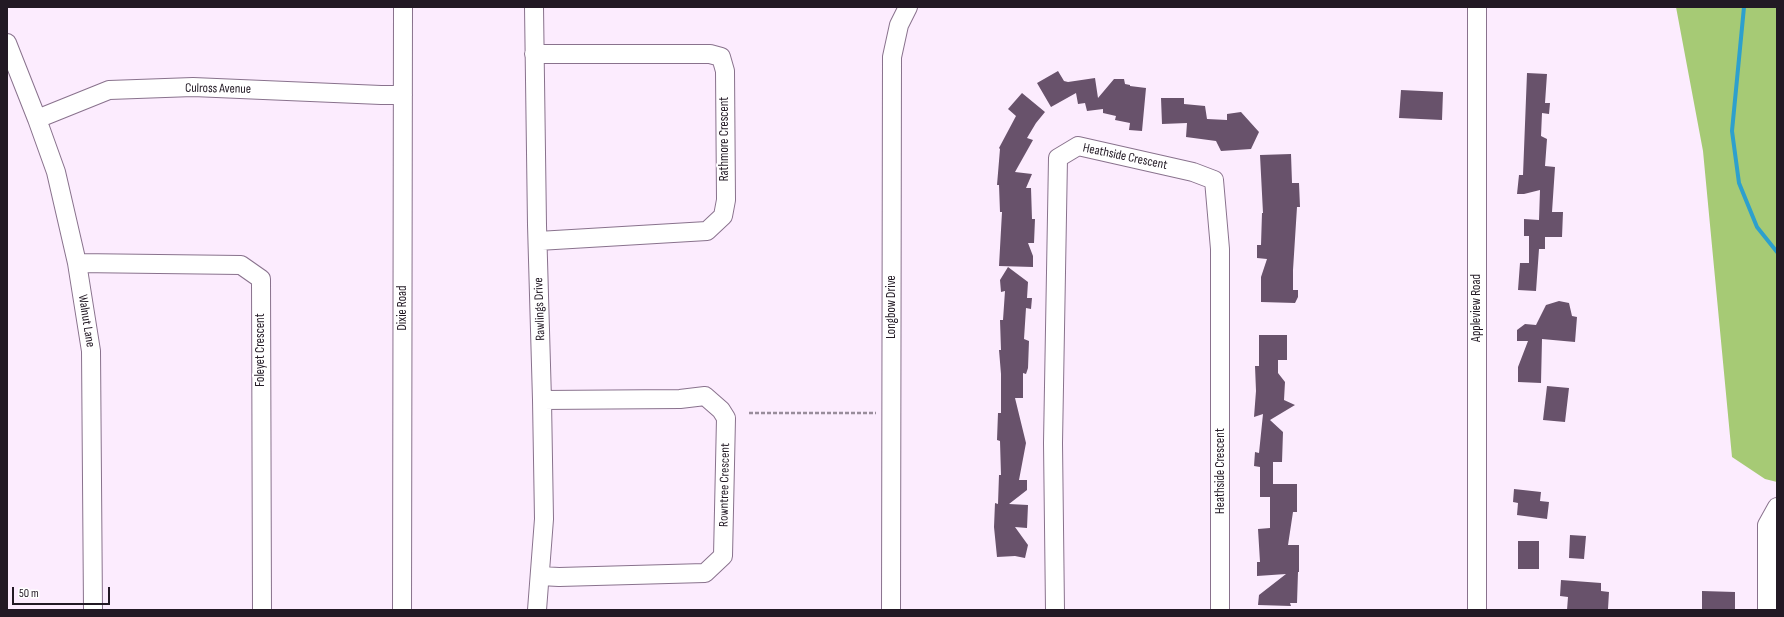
<!DOCTYPE html>
<style>
body{margin:0}
#map{position:relative;width:1784px;height:617px;overflow:hidden;background:#fcecfe;font-family:"Sofia Sans Condensed",sans-serif}
canvas{display:block}
.frame{position:absolute;inset:0;border:8px solid #221924;pointer-events:none}
.scale{position:absolute;left:12px;top:587px;width:98px;height:18px;box-sizing:border-box;border:2px solid #221924;border-top:0;padding-left:5px;font-size:12px;line-height:14px;white-space:nowrap;color:#221924;-webkit-text-stroke:3px #fff;paint-order:stroke}
</style>
<div id="map">
<canvas width="1784" height="617"></canvas>
<div class="frame"></div>
<div class="scale">50 m</div>
</div>
<script>
const ctx = document.querySelector('canvas').getContext('2d');
ctx.lineJoin = 'round';
function fillPath(path, color) { ctx.fillStyle = color; ctx.fill(path, 'evenodd'); }
const shape = rows => new Path2D(rows.map(r => 'M' + r).join(''));
function stroke(path, color, width, dash) { ctx.strokeStyle = color; ctx.lineWidth = width; ctx.lineCap = dash ? 'butt' : 'round'; ctx.setLineDash(dash || []); ctx.stroke(path); }
function drawText(font, color, halo, rows, align = 'center') {
  ctx.font = font + ' "Sofia Sans Condensed",sans-serif'; ctx.lineWidth = 4; ctx.setLineDash([]); ctx.textBaseline = 'middle'; ctx.strokeStyle = halo; ctx.fillStyle = color; for (const [text, x, y, turn = 0] of rows) {
    ctx.save(); ctx.translate(x, y); ctx.rotate((+turn || 0) * Math.PI / 180); ctx.textAlign = isNaN(turn) ? turn : align; if (halo) ctx.strokeText(text, 0, 0); ctx.fillText(text, 0, 0); ctx.restore();
  }
}
const forest = shape([
 [1676,7,1777,7,1777,482,1765,479,1732,457,1703,151]
]);
const stream = shape([
 [1744,7,1732,131,1739,183,1757,227,1777,252]
]);
const building = shape([
 [1058,71,1064,81,1068,82,1095,78,1098,98,1114,79,1124,79,1125,84,1130,85,1130,86,1146,88,1142,131,1129,130,1130,123,1115,120,1116,116,1103,113,1103,109,1087,111,1085,103,1078,104,1076,93,1051,107,1037,83],
 [1527,73,1547,74,1545,103,1550,103,1549,114,1542,113,1541,136,1547,139,1545,166,1555,167,1552,212,1563,212,1562,237,1545,237,1545,249,1539,249,1536,291,1518,290,1520,263,1529,263,1529,236,1524,236,1524,219,1539,220,1540,190,1524,194,1517,194,1519,175,1523,175],
 [1401,90,1443,92,1442,120,1399,118],
 [1022,93,1045,112,1036,123,1027,138,1033,140,1015,172,1032,174,1026,188,1031,188,1032,219,1035,219,1034,243,1028,243,1033,256,1033,267,999,266,1002,212,1000,212,999,185,997,185,1000,149,999,148,1016,116,1008,109],
 [1161,98,1184,98,1184,104,1205,106,1207,119,1227,120,1227,114,1241,112,1259,132,1251,149,1221,151,1216,141,1186,137,1187,123,1162,124],
 [1291,154,1292,183,1299,183,1300,207,1297,207,1293,270,1293,290,1298,290,1298,297,1295,303,1261,302,1261,277,1267,259,1257,258,1257,245,1261,245,1262,213,1263,213,1260,155],
 [1008,267,1028,282,1027,298,1032,298,1031,309,1026,308,1024,339,1029,341,1028,368,1026,374,1023,373,1023,398,1015,398,1026,443,1019,480,1027,480,1027,490,1009,504,1028,505,1027,528,1015,527,1028,545,1025,558,1015,556,997,557,994,527,995,503,998,504,999,475,1001,475,1000,441,997,440,998,413,1001,413,1001,374,999,350,1001,350,1000,320,1003,320,1005,291,1001,292,1000,280],
 [1559,301,1569,303,1572,316,1577,317,1575,342,1542,339,1541,383,1518,382,1518,367,1528,341,1517,341,1517,330,1525,324,1536,325,1546,305],
 [1259,335,1287,335,1287,360,1278,360,1278,373,1285,382,1284,400,1295,405,1270,420,1283,432,1282,462,1273,462,1273,484,1297,484,1297,512,1293,512,1288,545,1299,545,1299,572,1298,572,1297,603,1290,603,1291,606,1258,605,1259,595,1286,574,1257,576,1257,562,1260,562,1258,529,1270,528,1270,497,1260,497,1260,467,1254,466,1255,452,1259,453,1263,414,1254,417,1256,391,1255,366,1259,366],
 [1547,386,1569,388,1565,422,1543,420],
 [1514,489,1541,492,1540,501,1549,502,1547,519,1517,515,1518,503,1513,502],
 [1570,535,1586,536,1584,559,1569,558],
 [1518,541,1539,541,1539,569,1518,569],
 [1561,580,1601,583,1601,591,1609,592,1608,609,1567,610,1568,597,1560,596],
 [1702,591,1735,592,1735,610,1702,610]
]);
const path = shape([
 [749,413,876,413]
]);
const minor = shape([
 [534,7,537,225,542,400,544,519,537,610],
 [7,43,37,119,56,172,77,263,91,351,93,610],
 [534,54,710,54,721,57,725,71,726,200,723,216,707,231,538,241],
 [37,119,109,90,193,87,381,95,403,95],
 [77,263,241,265,261,279,262,610],
 [540,576,559,577,705,573,723,556,726,418,721,410,705,396,680,399,542,400],
 [402,610,403,7],
 [891,610,892,57,899,25,908,7],
 [1055,610,1053,443,1058,158,1078,146,1193,172,1214,180,1220,249,1220,610],
 [1477,610,1477,7],
 [1767,610,1767,525,1777,507]
]);
const streetNames = [
 ["Culross Avenue",218,89,1],
 ["Rathmore Crescent",725,139,-90],
 ["Heathside Crescent",1125,157,12],
 ["Longbow Drive",892,307,-90],
 ["Dixie Road",403,308,-90],
 ["Appleview Road",1477,308,-90],
 ["Rawlings Drive",540,309,-92],
 ["Walnut Lane",86,321,81],
 ["Foleyet Crescent",261,350,-90],
 ["Heathside Crescent",1221,471,-90],
 ["Rowntree Crescent",725,485,-89]
];
fillPath(forest, '#a6ca75');
stroke(stream, '#2da0cd', 4);
fillPath(building, '#68526b');
stroke(minor, '#89728d', 20);
stroke(path, '#998c9b', 2.5, [4, 2]);
stroke(minor, '#fff', 18);
drawText('13px', '#221924', '#fff', streetNames);
</script>
